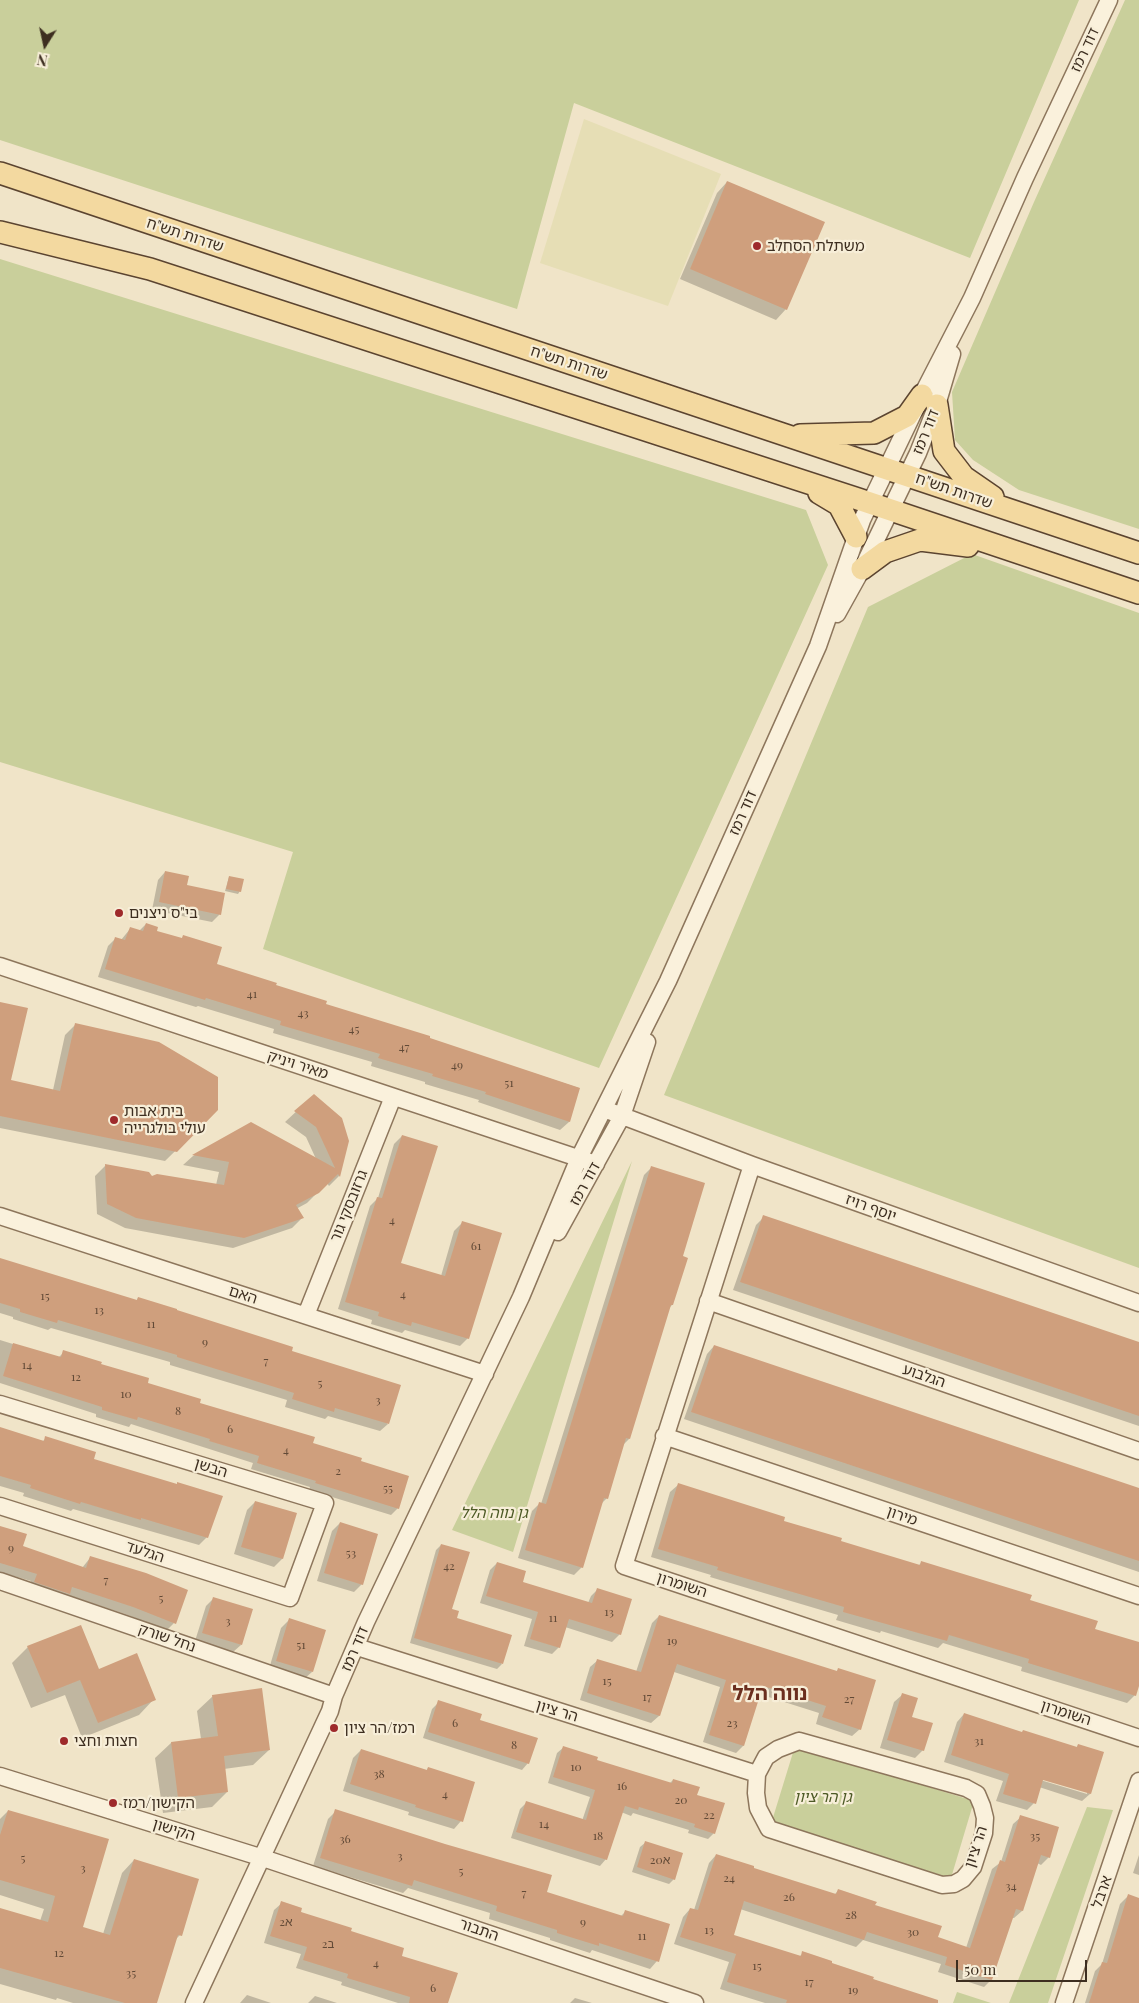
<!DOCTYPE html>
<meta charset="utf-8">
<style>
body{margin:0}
#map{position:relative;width:1139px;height:2003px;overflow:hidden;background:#f0e4c8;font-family:"Playfair Display",serif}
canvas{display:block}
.north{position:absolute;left:20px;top:20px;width:50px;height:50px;-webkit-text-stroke:4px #f7eed8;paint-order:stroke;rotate:190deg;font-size:14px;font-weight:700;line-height:20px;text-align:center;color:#3d2e20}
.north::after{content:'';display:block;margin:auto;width:18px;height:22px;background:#3d2e20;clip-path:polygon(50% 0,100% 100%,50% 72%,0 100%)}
.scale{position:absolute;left:956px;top:1960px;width:131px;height:22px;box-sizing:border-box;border:2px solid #3d2e20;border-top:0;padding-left:6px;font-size:15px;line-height:18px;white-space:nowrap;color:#3d2e20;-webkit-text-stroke:4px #f7eed8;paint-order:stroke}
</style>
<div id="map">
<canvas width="1139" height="2003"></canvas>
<div class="north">N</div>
<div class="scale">50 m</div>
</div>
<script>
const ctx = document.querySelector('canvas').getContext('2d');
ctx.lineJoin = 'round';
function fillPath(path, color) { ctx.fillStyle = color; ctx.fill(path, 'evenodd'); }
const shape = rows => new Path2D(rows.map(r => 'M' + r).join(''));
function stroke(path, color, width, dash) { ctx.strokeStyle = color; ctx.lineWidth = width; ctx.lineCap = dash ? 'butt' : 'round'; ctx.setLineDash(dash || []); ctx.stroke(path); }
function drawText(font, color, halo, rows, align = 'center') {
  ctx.font = font + ' "Playfair Display","Noto Sans Hebrew",serif'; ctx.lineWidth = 4.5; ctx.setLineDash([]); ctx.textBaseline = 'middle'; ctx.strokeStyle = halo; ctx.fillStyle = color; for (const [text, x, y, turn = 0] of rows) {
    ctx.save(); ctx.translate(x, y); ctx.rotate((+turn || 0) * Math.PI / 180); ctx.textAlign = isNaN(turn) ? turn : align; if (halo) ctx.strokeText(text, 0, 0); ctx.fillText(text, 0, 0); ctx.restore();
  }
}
const farmland = shape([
 [584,119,721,174,668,306,540,263]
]);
const green = shape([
 [0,0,1079,0,970,258,574,103,517,309,0,140],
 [1125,0,1139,0,1139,529,1019,490,973,460,955,440,952,392,1034,202],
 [0,259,806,510,828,565,599,1068,263,949,293,852,0,762],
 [972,554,1139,613,1139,1268,664,1095,868,607],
 [632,1161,513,1552,452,1530],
 [795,1746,974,1801,951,1878,771,1824],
 [1087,1807,1113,1810,1048,2003,1009,2003],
 [957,1992,991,2003,953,2003]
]);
const shadow = shape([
 [727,182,786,309,776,320,680,279,717,193],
 [165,872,186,886,220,914,212,922,152,910,158,880],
 [229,877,240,891,238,894,225,891],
 [146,924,155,932,181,939,184,936,215,965,324,1005,579,1088,569,1122,560,1130,478,1102,479,1100,425,1084,425,1082,371,1066,372,1062,273,1033,274,1029,198,1006,196,1007,98,977,108,946,116,938,121,940,130,929,139,931],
 [0,1003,10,1081,53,1090,65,1035,76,1024,217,1110,165,1161,0,1128],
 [314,1095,348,1141,339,1176,329,1186,327,1183,307,1203,296,1209,302,1218,292,1228,233,1248,125,1228,97,1214,95,1176,105,1166,152,1178,216,1185,219,1172,183,1165,193,1156,251,1123,316,1159,306,1137,285,1122],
 [402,1136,399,1264,441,1276,454,1231,462,1223,468,1338,460,1346,405,1330,402,1333,371,1324,372,1320,338,1309,370,1206,378,1198,394,1144],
 [652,1167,681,1257,672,1305,669,1308,629,1439,623,1445,607,1498,601,1504,582,1567,574,1575,518,1558,532,1511,540,1503,541,1504,644,1175],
 [764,1217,1139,1343,1139,1426,733,1290,756,1225],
 [0,1259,136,1301,138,1298,291,1351,388,1424,380,1431,328,1416,325,1419,285,1407,287,1400,170,1365,170,1362,51,1328,48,1330,13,1319,13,1317,0,1313],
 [0,1340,58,1358,64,1352,199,1404,359,1462,398,1508,391,1515,309,1490,310,1487,251,1469,253,1463,131,1424,129,1427,96,1417,96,1414,0,1383],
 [714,1346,1139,1489,1139,1572,684,1419,707,1354],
 [0,1429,42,1442,46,1438,92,1460,176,1485,207,1537,199,1545,73,1509,71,1511,23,1496,24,1493,0,1486],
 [678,1485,840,1542,918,1566,921,1563,1028,1601,1094,1630,1139,1643,1139,1682,1135,1695,1127,1703,1021,1671,1022,1667,943,1643,938,1648,881,1631,880,1633,836,1620,838,1615,710,1577,711,1575,651,1557,670,1492],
 [255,1502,295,1514,282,1559,274,1567,234,1554,247,1510],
 [340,1523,362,1584,354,1592,317,1581,332,1531],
 [0,1527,21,1547,82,1568,90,1558,174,1623,167,1630,125,1614,68,1595,61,1601,28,1590,31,1581,0,1572],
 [441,1545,451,1610,455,1619,502,1664,497,1669,410,1643,436,1550],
 [497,1563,521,1582,588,1603,591,1596,598,1589,620,1634,612,1642,565,1627,559,1647,552,1654,524,1646,532,1619,480,1603,490,1570],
 [214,1598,241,1645,233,1652,195,1641,206,1606],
 [659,1616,836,1672,838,1670,860,1729,852,1736,816,1724,819,1713,759,1694,743,1746,736,1753,703,1742,720,1687,674,1672,659,1716,651,1723,580,1700,590,1667,598,1660,636,1672,652,1623],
 [289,1620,312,1672,304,1679,269,1669,281,1628],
 [28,1647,98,1670,154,1699,139,1715,82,1738,65,1695,31,1708,12,1663],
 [902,1695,923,1750,915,1758,880,1748,894,1702],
 [213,1696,269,1750,253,1765,224,1769,227,1792,212,1807,163,1813,155,1758,171,1743,201,1739,197,1711],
 [439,1702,478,1721,528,1763,522,1770,423,1738,432,1709],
 [964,1714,1022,1733,1076,1748,1078,1745,1103,1753,1090,1794,1082,1801,1039,1787,1034,1803,1027,1810,996,1801,1003,1781,944,1762,957,1722],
 [1038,1777,1087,1792,1087,1794,1037,1779],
 [564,1747,596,1761,669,1784,673,1780,696,1796,714,1833,708,1839,688,1833,689,1830,633,1813,631,1816,621,1812,606,1859,600,1866,511,1838,520,1809,526,1803,582,1821,590,1797,548,1783,557,1753],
 [361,1750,426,1771,428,1768,461,1821,454,1829,408,1815,409,1812,343,1791,353,1758],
 [8,1811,81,1928,103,1934,122,1873,134,1860,180,1935,175,1940,156,2003,73,2003,57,1998,56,2000,0,1984,0,1909,40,1921,44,1909,0,1895,0,1819],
 [336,1811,545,1893,620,1917,626,1911,657,1961,650,1969,592,1950,590,1953,550,1940,550,1938,489,1919,490,1913,408,1888,403,1893,313,1866,328,1819],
 [1021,1817,1049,1857,1041,1865,1037,1863,1022,1911,1014,1918,1012,1918,991,1980,984,1987,938,1972,941,1964,863,1940,856,1947,740,1909,732,1936,799,1957,803,1953,936,2003,765,2003,720,1989,729,1962,674,1944,683,1917,690,1909,694,1910,709,1863,716,1855,752,1869,834,1895,838,1891,874,1906,937,1938,966,1948,992,1869,1001,1862,1013,1824],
 [646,1842,674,1879,669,1884,632,1872,640,1847],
 [1139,1855,1139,1875,1133,1873],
 [1128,1896,1139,1899,1139,2003,1085,2003,1095,1971,1102,1964,1120,1904],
 [282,1903,300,1912,350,1932,400,1956,447,2003,398,2003,341,1985,342,1982,296,1968,301,1954,264,1943,274,1910],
 [247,1995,271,2003,240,2003],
 [315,1996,337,2003,308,2003],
 [575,1998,592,2003,570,2003]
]);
const building = shape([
 [727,181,825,222,787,310,690,269],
 [165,871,189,876,187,885,225,893,221,915,159,902],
 [229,876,244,879,241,892,226,889],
 [146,923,158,927,157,931,182,938,183,935,222,947,217,964,277,983,276,985,327,1001,326,1004,430,1036,430,1038,580,1088,570,1122,485,1094,486,1092,432,1076,433,1074,378,1058,380,1054,280,1025,281,1021,206,998,205,1000,105,969,115,937,125,940,130,927,143,931],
 [0,1002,28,1008,11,1080,60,1091,75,1023,159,1042,218,1077,218,1110,177,1152,0,1116],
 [314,1094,342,1118,349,1141,340,1177,338,1174,319,1193,296,1205,304,1218,244,1238,136,1218,107,1204,105,1164,149,1172,152,1176,157,1174,224,1185,229,1162,192,1155,251,1122,335,1168,316,1127,294,1111],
 [402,1135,438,1146,401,1263,445,1276,462,1221,502,1233,469,1339,412,1322,411,1326,378,1316,379,1312,345,1302,377,1197,382,1198],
 [651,1166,705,1183,683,1256,688,1258,673,1305,671,1305,630,1439,626,1438,608,1499,604,1498,583,1568,525,1550,539,1502,546,1504],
 [763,1215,1139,1342,1139,1416,740,1282],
 [0,1258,137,1300,138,1297,177,1309,177,1310,293,1347,292,1351,401,1385,389,1424,335,1408,334,1412,292,1399,294,1393,177,1357,177,1355,58,1320,57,1323,20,1312,20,1309,0,1303],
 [13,1343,61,1357,63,1350,102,1362,101,1364,149,1378,148,1383,201,1399,200,1403,315,1437,313,1443,362,1458,361,1461,409,1476,399,1509,315,1483,316,1481,257,1463,259,1456,209,1441,210,1439,138,1417,137,1420,102,1410,102,1407,3,1376],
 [714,1345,1139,1488,1139,1561,691,1412],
 [0,1427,44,1441,45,1436,96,1452,94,1459,177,1484,177,1482,223,1496,208,1538,141,1518,141,1520,81,1502,80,1504,30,1488,31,1485,0,1476],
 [678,1483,785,1517,784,1521,842,1538,841,1541,920,1565,921,1561,1032,1595,1030,1600,1098,1621,1095,1629,1139,1642,1139,1686,1136,1696,1028,1663,1029,1659,949,1635,947,1641,843,1612,844,1607,717,1570,718,1567,658,1549],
 [255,1501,297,1513,283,1559,241,1547],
 [340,1522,378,1534,363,1585,324,1573],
 [0,1526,27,1534,23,1546,86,1568,90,1556,146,1573,188,1590,176,1624,133,1607,72,1587,70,1594,34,1582,37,1574,0,1563],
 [441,1544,470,1552,452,1609,459,1611,457,1618,512,1635,503,1664,414,1638],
 [497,1562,526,1571,523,1582,592,1603,597,1588,632,1599,621,1635,569,1619,560,1648,530,1639,538,1612,486,1596],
 [213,1597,253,1609,242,1645,202,1633],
 [659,1615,837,1671,838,1668,876,1680,861,1730,822,1717,826,1706,763,1686,744,1746,709,1735,726,1680,677,1664,660,1716,587,1693,597,1659,641,1672],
 [289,1618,326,1630,313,1672,276,1661],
 [81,1625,99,1669,137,1653,156,1700,98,1723,80,1680,47,1693,27,1646],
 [262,1688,270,1750,224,1756,228,1792,178,1798,171,1742,218,1736,212,1695],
 [902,1693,918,1698,912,1717,933,1723,924,1751,887,1740],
 [438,1700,482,1714,480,1720,538,1738,529,1764,428,1732],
 [964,1713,1022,1732,1023,1730,1077,1747,1078,1744,1104,1752,1091,1794,1043,1780,1036,1804,1003,1794,1009,1774,951,1755],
 [563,1746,598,1757,597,1760,672,1783,673,1779,700,1787,697,1795,725,1803,715,1834,694,1827,695,1824,639,1807,638,1810,625,1806,607,1860,516,1832,526,1801,586,1820,595,1790,553,1777],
 [361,1749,427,1770,428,1767,475,1782,463,1822,415,1807,416,1805,350,1784],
 [335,1809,445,1844,552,1875,547,1892,623,1916,625,1910,670,1924,659,1962,599,1943,599,1946,557,1933,557,1930,496,1911,497,1906,414,1880,412,1886,320,1858],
 [8,1810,109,1839,83,1927,110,1935,134,1859,199,1879,182,1936,178,1935,157,2003,125,2003,0,1968,0,1908,48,1922,55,1896,0,1880,0,1835],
 [1020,1815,1059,1827,1050,1858,1041,1855,1023,1911,1016,1909,992,1980,945,1965,947,1957,867,1932,864,1940,744,1901,734,1935,801,1956,802,1951,832,1961,832,1963,874,1977,873,1979,938,2000,938,2003,786,2003,787,2000,727,1982,736,1954,680,1937,690,1908,698,1910,716,1854,754,1866,754,1868,836,1894,838,1889,877,1902,875,1905,942,1926,938,1937,970,1948,1000,1860,1005,1862],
 [645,1841,683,1853,675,1880,637,1867],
 [1128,1894,1139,1898,1139,2003,1089,2003,1102,1962,1107,1963],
 [281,1901,302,1908,301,1912,352,1928,351,1931,404,1948,402,1956,458,1973,448,2003,409,2003,410,1997,347,1978,348,1974,303,1960,307,1947,270,1936]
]);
const minor = shape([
 [837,614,862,569,918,453,937,405,952,354],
 [0,966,596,1164],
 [604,1109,752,1165,1139,1303],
 [752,1165,624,1566,1139,1738],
 [0,1216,485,1374],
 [558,1232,622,1116,647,1042],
 [708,1301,1139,1451],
 [306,1315,393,1097],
 [0,1404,325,1503,290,1598,0,1506],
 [664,1436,1139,1596],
 [0,1581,334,1696],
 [357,1647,757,1774],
 [799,1741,966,1788,977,1794,982,1806,985,1818,984,1833,973,1867,963,1879,954,1884,942,1885,769,1829,758,1808,756,1793,757,1774,766,1757,778,1749,799,1741],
 [0,1776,263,1858,695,2003],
 [194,2003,330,1711,334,1696,366,1622,521,1297,579,1158,668,981,818,646,862,520,922,395,972,298,1025,178,1109,0],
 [1064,2003,1139,1781]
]);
const major = shape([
 [0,173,1139,553],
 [0,232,150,269,858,499,1139,593],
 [937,405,944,451,964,477,993,497],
 [800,435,874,433,907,416,922,395],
 [819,493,839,505,856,537],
 [862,569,885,552,920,540,968,546]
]);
const markers = [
 [757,246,5,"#9e2a2b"],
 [119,913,5,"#9e2a2b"],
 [114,1120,5,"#9e2a2b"],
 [334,1728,5,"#9e2a2b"],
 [64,1741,5,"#9e2a2b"],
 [113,1803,5,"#9e2a2b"]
];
const numberNames = [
 ["41",252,994],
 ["43",303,1013],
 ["45",354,1029],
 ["47",404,1047],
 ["49",457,1065],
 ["51",509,1083],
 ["4",392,1220],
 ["61",476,1246],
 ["4",403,1294],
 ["15",45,1296],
 ["13",99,1310],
 ["11",151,1324],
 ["9",205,1342],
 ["7",266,1361],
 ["14",27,1365],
 ["12",76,1377],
 ["5",320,1383],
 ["10",126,1394],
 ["3",378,1400],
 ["8",178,1411],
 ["6",230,1429],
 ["4",286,1450],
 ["2",338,1471],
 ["55",388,1488],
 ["9",11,1548],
 ["53",351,1553],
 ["42",449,1566],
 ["7",106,1580],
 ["5",161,1598],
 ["13",609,1612],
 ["11",553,1618],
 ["3",228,1621],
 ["19",672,1641],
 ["51",301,1645],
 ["15",607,1681],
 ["17",647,1697],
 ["27",849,1699],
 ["6",455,1723],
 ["23",732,1723],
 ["31",979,1741],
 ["8",514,1745],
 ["10",576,1767],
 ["38",379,1774],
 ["16",622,1786],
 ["4",445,1794],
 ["20",681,1800],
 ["22",709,1815],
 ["14",544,1824],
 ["18",598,1836],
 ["35",1035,1836],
 ["36",345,1839],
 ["3",400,1856],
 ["5",23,1858],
 ["20א",660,1860],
 ["3",83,1868],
 ["5",461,1871],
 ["24",729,1878],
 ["34",1011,1886],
 ["7",524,1893],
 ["26",789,1897],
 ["28",851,1915],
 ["2א",286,1922],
 ["9",583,1922],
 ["13",709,1930],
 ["30",913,1932],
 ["11",642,1936],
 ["2ב",328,1944],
 ["12",59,1953],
 ["4",376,1963],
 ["15",757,1966],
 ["35",131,1973],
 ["17",809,1982],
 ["6",433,1988],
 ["19",853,1990]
];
const streetNames = [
 ["דוד רמז",1085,50,-65],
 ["שדרות תש\"ח",185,235,18],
 ["שדרות תש\"ח",569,363,18],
 ["דוד רמז",926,432,-68],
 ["שדרות תש\"ח",954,491,19],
 ["דוד רמז",743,813,-66],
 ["מאיר ויניק",298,1065,18],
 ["דוד רמז",585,1184,-61],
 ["גרזובסקי גור",349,1206,-68],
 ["יוסף רויז",871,1208,20],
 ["האם",243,1295,18],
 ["הגלבוע",924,1376,19],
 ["הבשן",211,1468,17],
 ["מירון",902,1516,19],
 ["הגלעד",145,1552,18],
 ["השומרון",682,1585,18],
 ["נחל שורק",167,1638,19],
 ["דוד רמז",355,1649,-67],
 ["הר ציון",557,1711,17],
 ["השומרון",1066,1713,18],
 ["הקישון",174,1830,17],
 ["הר ציון",976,1847,-72],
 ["ארבל",1102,1892,-71],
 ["התבור",479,1930,19]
];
const poiNames = [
 ["משתלת הסחלב",767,246],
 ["בי\"ס ניצנים",129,913],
 ["בית אבות",124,1111],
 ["עולי בולגרייה",124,1128],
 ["רמז/הר ציון",344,1728],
 ["חצות וחצי",74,1741],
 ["הקישון/רמז",123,1803]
];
const parkNames = [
 ["גן נווה הלל",494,1513],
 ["גן הר ציון",823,1797]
];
const districtNames = [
 ["נווה הלל",770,1694]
];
fillPath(farmland, '#e6deb5');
fillPath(green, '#c9cf9b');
fillPath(shadow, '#0003');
fillPath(building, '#cf9f7d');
stroke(minor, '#8d765c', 19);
stroke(major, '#5b4430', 24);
stroke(minor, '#faf1dc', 16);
stroke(major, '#f3d9a0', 21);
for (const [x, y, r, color] of markers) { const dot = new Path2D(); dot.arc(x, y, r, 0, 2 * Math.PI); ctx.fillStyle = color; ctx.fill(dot); stroke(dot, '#f7eed8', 2); }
drawText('12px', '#624a37', null, numberNames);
drawText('15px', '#3d2e20', '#f7eed8', streetNames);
drawText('15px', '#3d2e20', '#f7eed8', poiNames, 'left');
drawText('italic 15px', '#4d5a26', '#f7eed8', parkNames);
drawText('bold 20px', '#6b2e1e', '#f7eed8', districtNames);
</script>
